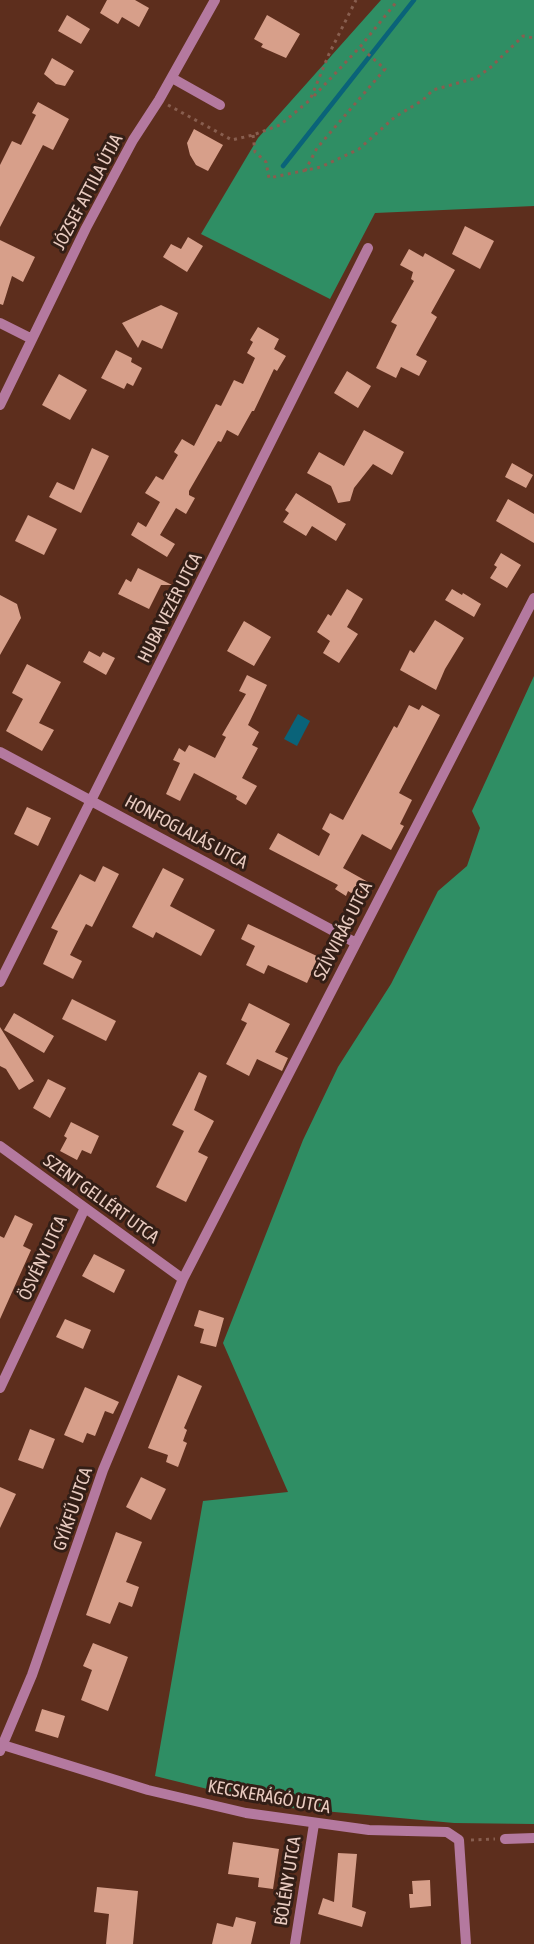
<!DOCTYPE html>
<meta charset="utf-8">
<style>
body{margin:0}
canvas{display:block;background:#5d2e1d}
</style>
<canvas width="534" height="1944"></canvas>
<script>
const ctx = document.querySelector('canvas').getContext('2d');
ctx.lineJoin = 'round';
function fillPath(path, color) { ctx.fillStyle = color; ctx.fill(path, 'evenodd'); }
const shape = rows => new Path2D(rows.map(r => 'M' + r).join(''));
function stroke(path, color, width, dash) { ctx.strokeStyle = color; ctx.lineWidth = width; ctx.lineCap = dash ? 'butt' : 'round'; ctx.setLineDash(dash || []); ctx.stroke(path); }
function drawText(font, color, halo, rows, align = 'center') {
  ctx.font = font + ' "Asap Condensed",sans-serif'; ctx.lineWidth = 6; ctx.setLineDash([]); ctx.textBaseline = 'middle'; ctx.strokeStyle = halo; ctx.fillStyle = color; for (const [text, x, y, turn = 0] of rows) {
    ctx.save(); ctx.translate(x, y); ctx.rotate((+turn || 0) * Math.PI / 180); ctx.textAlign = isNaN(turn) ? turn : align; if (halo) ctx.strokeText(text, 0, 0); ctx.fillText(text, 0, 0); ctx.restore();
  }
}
const forest = shape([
 [381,0,534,0,534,206,375,213,330,299,201,234,258,138],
 [534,676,534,1824,454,1823,280,1807,155,1776,203,1501,288,1492,223,1343,303,1140,338,1067,391,984,438,891,467,866,480,828,472,811]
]);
const water = shape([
 [298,714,310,721,297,746,284,739]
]);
const stream = shape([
 [283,166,414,0]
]);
const building = shape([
 [107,0,135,0,149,8,139,27,122,17,118,24,100,13],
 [67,15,90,29,81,44,58,31],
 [267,15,300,34,286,58,261,47,263,44,254,39],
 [52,58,74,71,65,86,56,84,44,74],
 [38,102,69,119,53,150,43,145,0,227,0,165,12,141,21,145,36,115,32,113],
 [194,129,223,145,208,171,196,165,190,155,187,143],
 [465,226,494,241,480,269,452,254],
 [188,237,203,246,187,272,163,257,171,244,181,249],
 [0,240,35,257,23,282,12,276,3,305,0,304],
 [409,249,423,257,425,253,455,270,431,313,437,317,416,355,427,361,419,376,401,367,396,378,376,368,397,325,391,322,414,281,411,279,413,272,400,265],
 [161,305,178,313,162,349,142,340,138,348,122,323],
 [258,327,279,339,274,349,286,356,277,371,274,369,254,411,252,411,238,436,227,430,221,442,218,441,189,491,189,495,195,498,186,514,176,508,160,535,175,544,167,557,131,535,138,522,146,527,160,502,145,493,156,476,163,480,178,455,174,452,182,439,194,446,216,404,221,406,234,380,243,384,255,358,247,353,253,342,250,340],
 [116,350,132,358,131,362,142,368,133,386,127,383,124,389,101,378],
 [347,371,371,386,358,408,334,393],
 [59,374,87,390,70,420,42,405],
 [364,430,404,452,392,475,373,464,354,488,350,501,338,503,331,486,307,473,319,452,344,466],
 [92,448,109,456,81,513,49,497,57,482,74,490],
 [512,463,533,475,526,488,505,477],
 [296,493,346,524,336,541,312,526,306,536,283,522,289,513,285,510],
 [508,499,534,514,534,543,496,521],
 [28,515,57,529,44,555,15,541],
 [501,553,521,565,507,588,490,578,497,567,494,565],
 [138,568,172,585,161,585,149,609,118,594,126,579,131,582],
 [347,589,363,599,347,627,358,634,339,663,323,653,330,641,317,632,328,614,331,616],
 [452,589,462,595,463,593,481,604,474,617,445,600],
 [0,595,17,604,21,618,0,655],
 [435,620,464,638,445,669,436,690,400,670,410,650,414,653],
 [244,621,271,637,254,666,227,651],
 [89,651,100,657,103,652,115,658,106,675,83,662],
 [27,664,61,682,39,723,54,730,42,751,6,731,23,699,12,693],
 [247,675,267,685,248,725,259,732,252,745,258,748,242,778,257,786,246,805,236,799,237,796,194,773,180,801,166,794,180,763,173,760,179,748,185,752,189,745,215,758,226,737,222,735,246,694,239,691],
 [409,705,419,710,422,705,440,715,399,793,412,800,400,824,404,826,391,850,362,834,343,868,368,882,359,898,348,891,346,896,335,889,338,885,269,849,278,833,319,856,330,834,322,829,330,813,343,820,394,726,397,728],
 [27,807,51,818,38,846,14,834],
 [103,866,119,874,92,927,86,924,70,955,82,961,73,979,43,964,58,931,51,928,80,874,95,882],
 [163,868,184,879,170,906,215,930,201,956,156,932,153,938,132,927],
 [248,924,319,957,307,983,268,965,264,974,246,965,255,946,241,939],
 [72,999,116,1021,106,1041,62,1019],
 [249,1003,290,1024,275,1052,288,1058,282,1071,257,1059,249,1076,226,1064,247,1023,241,1020],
 [14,1013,54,1036,44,1053,4,1030],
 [0,1027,34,1081,19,1090,6,1069,0,1066],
 [199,1072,207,1076,194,1110,214,1121,198,1152,208,1157,186,1202,156,1187,184,1131,172,1125],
 [48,1079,66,1088,50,1118,33,1108],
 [71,1122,99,1136,91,1154,82,1150,77,1160,60,1151,67,1138,64,1136],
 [15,1215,33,1224,23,1246,31,1250,0,1319,0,1236,4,1238],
 [94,1254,125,1270,114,1293,82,1276],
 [199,1310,224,1318,216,1347,200,1343,204,1329,194,1326],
 [65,1319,91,1330,83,1349,56,1337],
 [178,1375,202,1386,184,1428,187,1430,183,1441,187,1443,178,1467,166,1462,168,1455,148,1448],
 [85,1387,119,1402,113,1414,105,1411,95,1436,87,1433,83,1443,64,1435],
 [30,1429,55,1439,43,1469,18,1460],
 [141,1477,166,1489,151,1520,126,1507],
 [0,1487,16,1494,0,1528],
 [116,1532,142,1542,126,1582,139,1587,132,1607,119,1602,110,1624,86,1615],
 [93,1643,128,1657,108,1711,81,1700,92,1670,83,1666],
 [42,1709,65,1716,58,1738,35,1731],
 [233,1842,279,1849,273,1889,258,1887,259,1878,228,1874],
 [338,1853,357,1854,352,1907,366,1912,362,1927,318,1914,323,1898,334,1902],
 [430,1880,431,1906,410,1908,409,1894,413,1894,412,1881],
 [97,1887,138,1891,133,1944,106,1944,109,1914,94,1912],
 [236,1917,256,1922,251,1944,212,1944,217,1923,233,1927]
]);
const path = shape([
 [314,96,360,47,398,0],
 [168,105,232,140,253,135,280,125,310,100,329,54,356,0],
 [253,135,255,152,266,162,269,178,321,167,359,149,395,117,423,100,433,90,476,78,491,67,523,36,534,38],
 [305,171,317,148,385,69,360,47],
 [471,1840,495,1839]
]);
const minor = shape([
 [172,78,220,105],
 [0,323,32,339],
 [0,405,86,228,133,140,159,100,215,0],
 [0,752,356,943],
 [0,982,368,248],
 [0,1146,183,1279],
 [0,1388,85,1208],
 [3,1745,148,1790,246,1813,369,1830,447,1832,459,1840,466,1944],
 [0,1751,32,1675,103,1470,183,1279,534,598],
 [505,1839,534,1838],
 [295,1944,314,1824]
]);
const streetNames = [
 ["JÓZSEF ATTILA ÚTJA",88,192,-62],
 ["HUBA VEZÉR UTCA",170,608,-63],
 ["HONFOGLALÁS UTCA",186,832,28],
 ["SZÍVVIRÁG UTCA",343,931,-63],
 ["SZENT GELLÉRT UTCA",101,1199,36],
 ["ÖSVÉNY UTCA",43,1258,-65],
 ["GYÍKFŰ UTCA",73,1509,-71],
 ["KECSKERÁGÓ UTCA",269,1797,10],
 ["BÖLÉNY UTCA",288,1881,-81]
];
fillPath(forest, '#2f8e64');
fillPath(water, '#0a6379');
stroke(stream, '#0a6379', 4.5);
fillPath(building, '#d79f8a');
stroke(path, '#885e4f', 3, [3, 4.5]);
stroke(minor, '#b4799f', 10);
drawText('18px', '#e9cbc0', '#331e16', streetNames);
</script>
